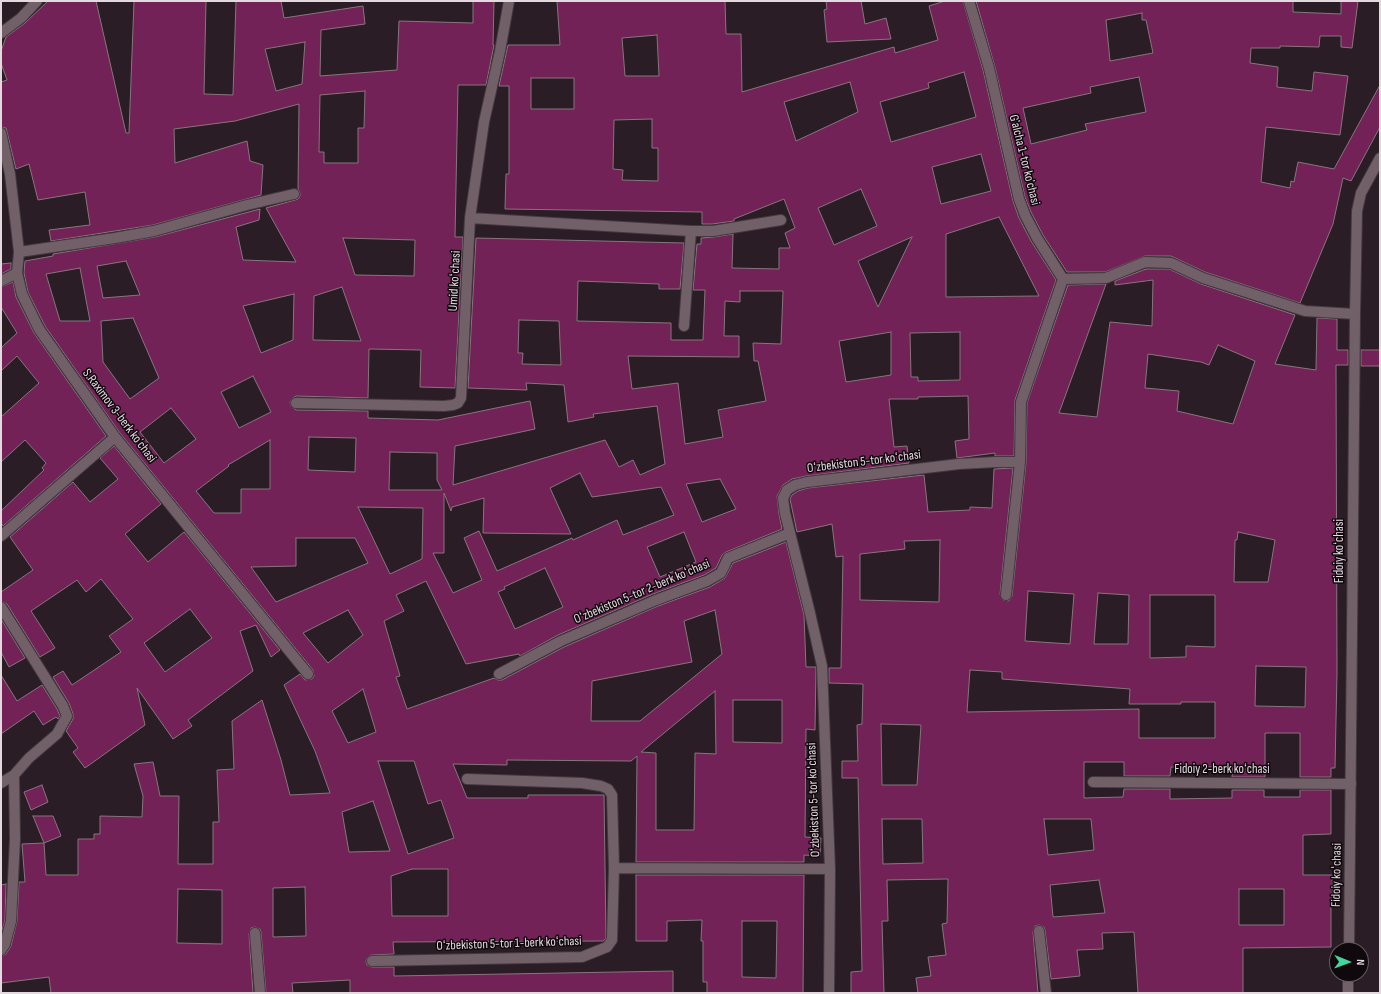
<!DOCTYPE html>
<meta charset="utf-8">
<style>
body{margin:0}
#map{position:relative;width:1381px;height:994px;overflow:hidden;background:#2b1d25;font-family:"Sofia Sans Condensed",sans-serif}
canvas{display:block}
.frame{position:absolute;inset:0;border:2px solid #e3d9de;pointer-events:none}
.north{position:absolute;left:1329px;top:942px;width:40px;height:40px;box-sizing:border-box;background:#0f090d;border:1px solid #645c61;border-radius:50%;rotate:91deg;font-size:11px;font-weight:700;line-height:16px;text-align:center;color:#e3d9de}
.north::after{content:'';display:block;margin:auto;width:14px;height:18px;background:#44d4a0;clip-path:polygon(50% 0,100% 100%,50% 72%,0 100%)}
</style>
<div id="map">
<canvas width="1381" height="994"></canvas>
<div class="frame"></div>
<div class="north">N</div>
</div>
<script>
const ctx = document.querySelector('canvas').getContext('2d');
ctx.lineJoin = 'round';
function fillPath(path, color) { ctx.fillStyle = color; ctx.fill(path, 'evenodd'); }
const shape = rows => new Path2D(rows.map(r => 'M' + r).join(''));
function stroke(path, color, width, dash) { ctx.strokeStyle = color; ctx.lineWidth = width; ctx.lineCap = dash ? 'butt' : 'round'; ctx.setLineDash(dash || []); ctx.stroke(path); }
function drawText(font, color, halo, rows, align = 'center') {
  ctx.font = font + ' "Sofia Sans Condensed",sans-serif'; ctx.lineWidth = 3; ctx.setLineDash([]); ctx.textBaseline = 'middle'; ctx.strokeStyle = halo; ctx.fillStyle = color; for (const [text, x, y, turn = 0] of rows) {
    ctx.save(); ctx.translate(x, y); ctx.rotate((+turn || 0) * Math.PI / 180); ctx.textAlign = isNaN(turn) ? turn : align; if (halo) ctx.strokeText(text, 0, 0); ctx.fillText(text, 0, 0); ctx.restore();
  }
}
const building = shape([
 [48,1,96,1,126,133,129,133,134,1,206,1,204,94,233,95,236,1,281,1,284,18,363,6,365,24,321,30,320,76,397,70,399,21,473,23,473,1,494,1,493,45,494,45,486,85,458,85,455,237,463,237,455,388,420,387,421,350,369,349,368,398,296,396,293,398,290,402,291,406,296,410,368,411,368,418,438,420,530,401,535,429,455,446,453,485,605,440,619,467,633,460,640,475,665,464,657,406,593,414,594,417,568,422,564,385,526,383,527,390,468,388,476,238,684,243,680,289,659,289,659,284,578,281,577,321,671,323,671,340,703,340,705,290,693,290,697,244,701,244,701,238,714,237,733,234,732,268,779,269,779,248,790,248,785,233,795,228,784,199,734,219,734,221,712,224,702,224,702,212,505,209,506,174,509,174,509,86,499,86,508,45,560,45,557,1,725,1,726,34,741,34,742,92,894,47,895,53,938,40,929,6,945,1,963,1,983,70,1013,201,1019,218,1031,241,1056,280,1015,400,1014,456,995,456,995,453,957,458,955,441,969,439,968,396,918,397,918,399,889,399,894,447,907,446,909,463,806,476,792,479,783,485,777,496,779,514,782,529,726,552,722,555,716,568,704,575,653,594,558,635,520,656,519,654,466,664,426,581,396,595,404,611,384,621,400,676,396,677,407,709,494,678,498,680,502,680,564,647,658,606,710,587,725,578,733,563,786,542,804,615,806,667,816,667,815,730,806,729,805,837,821,838,820,856,804,855,804,862,636,862,637,756,631,761,507,760,507,765,453,764,467,798,528,798,528,795,604,795,606,938,603,941,393,942,394,954,371,955,367,958,366,961,367,965,372,967,394,967,394,976,673,971,673,993,350,993,350,980,292,983,293,993,266,993,261,932,260,929,255,927,251,928,249,934,253,993,51,993,49,977,1,983,1,956,6,954,11,946,17,921,19,882,25,882,22,844,44,843,46,875,78,875,78,839,94,839,94,834,100,834,100,816,142,817,143,796,134,764,153,762,160,796,179,796,178,864,213,864,213,822,219,822,217,770,234,769,232,721,262,700,281,760,290,795,330,793,315,751,284,685,300,674,305,680,312,679,314,676,313,670,120,433,45,326,28,292,24,273,25,261,53,256,53,254,155,237,260,209,259,220,236,227,243,260,296,262,266,208,295,200,298,199,300,196,300,193,298,189,299,104,235,121,174,129,175,163,247,141,250,161,263,165,261,195,153,225,51,241,49,230,90,225,85,192,38,200,29,164,16,169,7,132,6,128,1,127,1,82,7,80,1,63,1,51,6,37,25,23,48,1],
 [657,35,659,76,625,76,622,38,657,35],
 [305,42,302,84,276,91,265,49,305,42],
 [964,72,976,117,891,142,880,102,929,88,928,83,964,72],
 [531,78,574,78,574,109,531,109,531,78],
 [850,82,858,112,796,141,784,102,850,82],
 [365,91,364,128,358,128,358,163,324,163,324,152,319,152,320,95,365,91],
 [652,119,652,148,658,148,658,181,622,180,623,170,613,169,614,120,652,119],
 [981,154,991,191,941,204,932,167,981,154],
 [861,189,877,226,834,245,818,208,861,189],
 [999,217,1039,296,946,297,946,234,999,217],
 [912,237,878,307,858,261,912,237],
 [343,238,415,240,414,276,355,275,343,238],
 [126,261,140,295,103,298,97,266,126,261],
 [80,268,90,321,60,321,46,274,80,268],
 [342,287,361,341,313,340,314,296,342,287],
 [740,291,783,291,781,344,753,343,754,361,758,361,766,401,718,410,723,437,685,444,678,383,632,389,628,356,739,357,739,336,724,336,725,301,740,302,740,291],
 [294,294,293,340,261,353,243,306,294,294],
 [133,318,159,378,130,399,103,362,101,321,133,318],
 [519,320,559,321,561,365,522,364,523,353,518,353,519,320],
 [891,332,891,375,846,382,839,341,891,332],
 [960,332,960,380,918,381,918,377,911,377,910,333,960,332],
 [253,376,271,412,239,428,221,392,253,376],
 [171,408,196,439,164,463,140,432,171,408],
 [309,437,356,438,355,472,308,470,309,437],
 [270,440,270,489,241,489,241,513,214,513,196,491,229,466,228,465,270,440],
 [390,452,437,453,437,480,442,490,389,490,390,452],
 [580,473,592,497,661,487,674,515,623,535,617,520,573,540,572,538,497,571,479,531,464,538,482,580,453,593,433,553,444,553,444,493,451,511,452,507,484,498,483,533,571,534,550,488,580,473],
 [720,479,736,509,702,522,686,484,720,479],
 [358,507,423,508,422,559,390,574,358,507],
 [684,532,696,562,660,577,647,547,684,532],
 [296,538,355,538,368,563,276,602,251,567,296,566,296,538],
 [545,568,563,607,515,629,498,592,505,589,504,587,545,568],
 [348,610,363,635,328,663,303,633,348,610],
 [715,610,722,654,640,721,591,721,592,681,692,662,684,621,715,610],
 [363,689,376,732,348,743,332,711,363,689],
 [715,691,716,754,695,753,694,830,656,830,656,753,641,752,715,691],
 [733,700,782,700,782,743,733,742,733,700],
 [378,761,414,761,428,804,441,800,454,838,408,854,378,761],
 [373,801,390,851,349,852,342,812,373,801],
 [412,869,448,869,448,916,392,916,391,876,412,869],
 [305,887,306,936,273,937,273,888,305,887],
 [178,889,222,890,222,944,177,943,178,889],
 [826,1,861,1,865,24,886,18,891,39,827,42,824,10,827,9,826,1],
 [976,1,1293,1,1293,12,1341,14,1341,1,1358,1,1352,48,1341,47,1341,36,1320,36,1319,47,1280,46,1280,48,1251,48,1250,63,1278,67,1277,87,1312,91,1314,72,1348,76,1340,135,1266,127,1261,182,1290,188,1291,181,1294,182,1298,162,1334,169,1380,85,1380,127,1351,181,1343,178,1333,224,1300,303,1205,272,1171,256,1145,256,1105,272,1067,272,1043,235,1031,212,1025,197,995,67,976,1],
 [1142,13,1142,20,1146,20,1153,53,1110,61,1106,20,1142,13],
 [1139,77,1146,112,1085,124,1087,130,1031,144,1023,108,1091,93,1090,87,1139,77],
 [11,263,11,269,1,274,1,264,11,263],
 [1146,269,1169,269,1201,284,1295,315,1275,364,1316,370,1317,318,1337,319,1337,350,1348,350,1348,365,1336,365,1337,673,1335,768,1331,768,1331,777,1300,777,1300,733,1265,733,1265,777,1232,777,1233,767,1171,767,1170,776,1124,776,1124,762,1084,762,1084,798,1123,797,1124,789,1170,789,1170,799,1232,798,1232,790,1264,790,1264,797,1300,797,1300,790,1331,790,1331,834,1303,835,1303,875,1332,875,1333,901,1331,901,1331,947,1243,948,1243,993,1138,993,1134,932,1102,933,1103,949,1077,950,1080,976,1051,979,1045,930,1044,927,1039,925,1035,926,1033,932,1038,993,918,993,916,978,931,976,928,957,946,955,942,924,947,923,948,879,887,880,888,921,882,921,884,993,851,993,851,972,862,971,858,778,842,778,842,761,858,761,857,725,862,724,863,684,829,683,829,668,841,668,843,556,836,557,832,524,797,532,790,499,792,495,798,491,808,488,924,475,928,512,970,510,970,507,992,508,994,469,1013,468,1000,594,1003,600,1009,601,1012,596,1026,463,1027,403,1068,285,1106,284,1059,413,1097,417,1110,322,1152,326,1153,280,1115,285,1115,281,1146,269],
 [1218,345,1255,361,1233,424,1177,411,1179,391,1145,388,1148,354,1201,362,1209,365,1218,345],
 [1238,532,1275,540,1268,582,1234,582,1235,540,1237,540,1238,532],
 [940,540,939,602,860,600,860,554,905,549,904,541,940,540],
 [1028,591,1074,594,1070,644,1025,641,1028,591],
 [1098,593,1129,595,1128,644,1094,644,1098,593],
 [1150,595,1215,595,1215,647,1186,646,1186,657,1150,658,1150,595],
 [1256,666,1306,667,1305,707,1255,706,1256,666],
 [970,670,1002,672,1002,679,1130,689,1129,704,1181,704,1181,702,1215,702,1215,738,1139,738,1139,709,967,712,970,670],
 [881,724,921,725,917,785,882,785,881,724],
 [882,819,922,819,923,863,883,864,882,819],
 [1044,819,1091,819,1094,850,1048,855,1044,819],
 [1099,880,1105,913,1053,917,1050,885,1099,880],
 [1239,889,1284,889,1284,925,1239,925,1239,889],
 [13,282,16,297,34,333,106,436,3,526,1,523,1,511,44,470,42,468,46,463,25,440,1,462,1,417,39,383,17,356,1,371,1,348,17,333,1,307,1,287,13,282],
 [1361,350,1380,350,1380,366,1361,366,1361,350],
 [114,446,161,504,125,534,148,562,184,532,280,650,271,657,256,625,240,631,253,671,188,720,192,726,173,739,137,688,145,725,85,768,73,752,78,748,66,731,73,719,73,714,69,703,53,677,63,671,72,685,121,652,109,636,133,619,101,579,86,592,77,580,31,611,55,648,40,657,7,604,1,601,1,592,33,570,10,537,73,482,90,502,118,479,100,458,114,446],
 [190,609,212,638,165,672,144,643,190,609],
 [1,619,25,658,9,667,1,652,1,619],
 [1,675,17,701,42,685,57,709,60,716,58,719,56,717,43,725,34,711,1,734,1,675],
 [42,785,48,802,31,810,24,792,42,785],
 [33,816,53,816,61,836,44,843,33,816],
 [636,875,804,875,803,993,707,993,707,982,703,982,703,941,701,941,702,920,667,921,667,941,636,941,636,875],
 [742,921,777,921,776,978,742,977,742,921],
 [6,884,5,920,1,934,1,885,6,884]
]);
const street = shape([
 [969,1,989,68,1019,199,1025,215,1037,238,1063,279,1106,278,1145,262,1171,263,1203,278,1305,311,1355,314],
 [1,33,21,18,37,1],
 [1,133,10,174,19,252,17,273,22,294,39,329,115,437,308,674],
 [470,218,691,231,713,231,781,220],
 [19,252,115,238,154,231,247,205,294,194],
 [1,281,17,273],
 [684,326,691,231],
 [296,403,444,406,453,405,458,403,461,398,470,218,484,122,500,51,509,1],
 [1,536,115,437],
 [1006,595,1020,462],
 [1,607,63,706,67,716,57,734,29,758,14,775,1,783],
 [499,674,561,641,656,600,707,581,721,573,728,558,790,533],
 [1093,782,1351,784],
 [614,868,830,869],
 [1039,931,1046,993],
 [255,933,260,993],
 [1,950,5,944,11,921,15,839,14,775],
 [372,961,582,957,607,947,612,940,614,868,612,795,608,789,601,786,582,783,467,779],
 [829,993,830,869,822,666,810,613,785,513,783,498,787,490,795,485,807,482,959,464,996,462,1020,462,1021,402,1063,279]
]);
const secondary = shape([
 [1349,950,1355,314,1357,211,1361,193,1380,158],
 [1348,993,1348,974]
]);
const streetNames = [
 ["Gʼalcha 1-tor koʼchasi",1024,160,76],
 ["Umid koʻchasi",455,281,-87],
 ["S.Raximov 3-berk koʼchasi",119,416,53],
 ["Oʻzbekiston 5-tor koʻchasi",864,462,-7],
 ["Fidoiy koʻchasi",1340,551,-90],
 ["Oʻzbekiston 5-tor 2-berk koʻchasi",642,592,-23],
 ["Fidoiy 2-berk koʻchasi",1222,770],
 ["Oʻzbekiston 5-tor koʻchasi",814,800,-92],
 ["Fidoiy koʻchasi",1337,875,-89],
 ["Oʻzbekiston 5-tor 1-berk koʻchasi",509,944,-2]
];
fillPath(building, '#732257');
stroke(building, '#87757e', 1);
stroke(street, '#453940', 12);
stroke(secondary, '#453940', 12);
stroke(street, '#726069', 10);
stroke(secondary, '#726069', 10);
drawText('13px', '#e3d9de', '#0f090d', streetNames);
</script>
